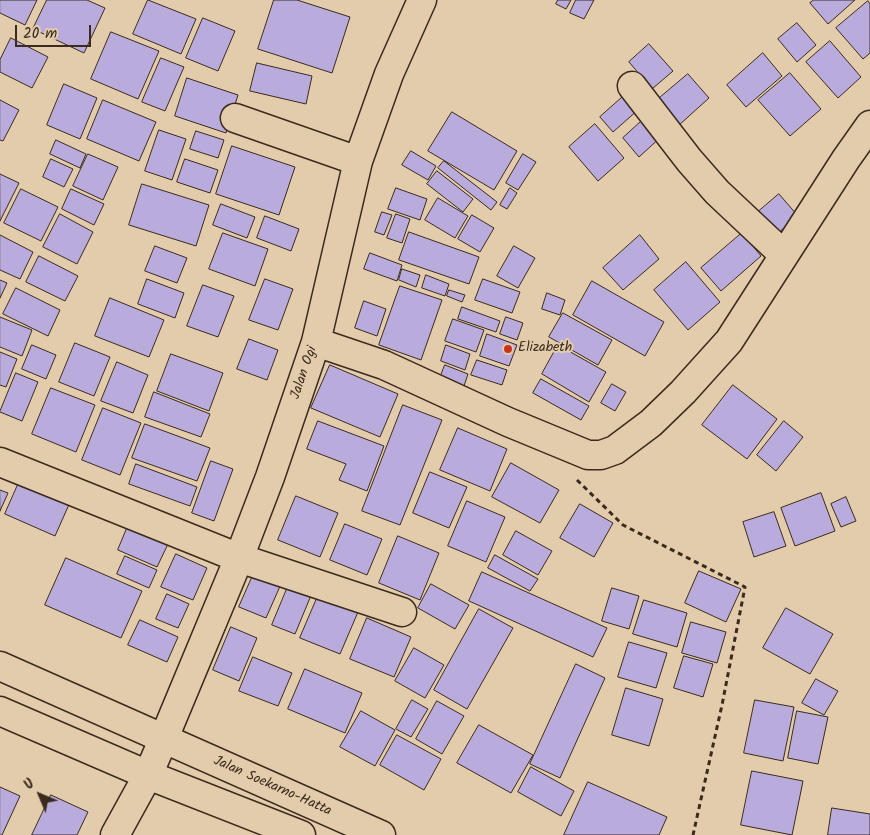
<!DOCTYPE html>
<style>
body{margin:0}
#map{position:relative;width:870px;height:835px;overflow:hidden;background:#e2ccab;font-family:Kalam,sans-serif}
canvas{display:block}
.north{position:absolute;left:15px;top:770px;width:50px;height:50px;-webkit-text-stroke:4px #e2ccab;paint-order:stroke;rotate:315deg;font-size:14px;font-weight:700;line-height:20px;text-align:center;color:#3b2a1e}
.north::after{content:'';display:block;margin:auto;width:18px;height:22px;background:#3b2a1e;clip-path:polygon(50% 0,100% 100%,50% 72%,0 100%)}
.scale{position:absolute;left:15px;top:25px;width:76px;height:22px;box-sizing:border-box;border:2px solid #3b2a1e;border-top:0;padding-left:6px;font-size:15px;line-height:18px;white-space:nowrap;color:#3b2a1e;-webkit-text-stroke:4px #e2ccab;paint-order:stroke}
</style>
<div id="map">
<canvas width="870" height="835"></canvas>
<div class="north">U</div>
<div class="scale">20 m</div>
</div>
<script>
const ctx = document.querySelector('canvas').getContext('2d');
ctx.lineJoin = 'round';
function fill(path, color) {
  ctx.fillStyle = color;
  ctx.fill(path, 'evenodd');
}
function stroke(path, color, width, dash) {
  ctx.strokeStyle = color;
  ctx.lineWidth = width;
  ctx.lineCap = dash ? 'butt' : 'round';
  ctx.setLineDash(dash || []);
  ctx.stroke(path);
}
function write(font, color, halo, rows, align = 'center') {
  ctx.font = font + ' Kalam,sans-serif';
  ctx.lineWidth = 4;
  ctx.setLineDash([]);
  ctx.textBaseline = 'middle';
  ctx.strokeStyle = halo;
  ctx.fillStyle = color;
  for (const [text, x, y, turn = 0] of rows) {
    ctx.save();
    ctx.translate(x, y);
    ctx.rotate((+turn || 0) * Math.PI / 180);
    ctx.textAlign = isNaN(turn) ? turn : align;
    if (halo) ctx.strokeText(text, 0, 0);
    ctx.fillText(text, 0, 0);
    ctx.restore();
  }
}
const building = new Path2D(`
 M0,0H37L25,25L0,13Z
 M47,0H87L105,8L84,53L33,29Z
 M148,0L196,19L181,54L133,34Z
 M274,0H297L350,17L332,73L258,49Z
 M558,0H571L566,9L556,4Z
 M576,0H594L584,19L570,13Z
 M814,0H855L828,24L810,3Z
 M868,1L870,4V53L863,59L836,28Z
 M203,18L235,31L218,71L186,58Z
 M797,23L816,45L797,62L778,39Z
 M111,32L159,51L138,99L91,79Z
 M11,38L48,57L32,88L0,72V60Z
 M830,41L861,77L838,98L806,62Z
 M649,44L673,71L652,89L629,62Z
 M763,53L782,76L746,107L727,85Z
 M161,58L184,67L165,111L142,102Z
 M257,63L312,76L306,104L250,91Z
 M790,73L821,109L790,136L758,100Z
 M688,74L709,98L678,126L656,101Z
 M187,78L238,95L226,133L175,116Z
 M64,84L97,98L80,139L47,125Z
 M626,94L639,109L613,132L600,117Z
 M0,100L19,110L3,141L0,140Z
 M103,100L156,122L139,161L87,139Z
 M452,112L517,151L494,190L428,151Z
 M646,117L662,136L639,157L623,138Z
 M595,124L624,158L598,181L569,147Z
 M159,130L186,139L172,180L145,171Z
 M196,131L224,140L218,158L190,149Z
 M56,140L86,154L80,168L50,154Z
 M232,146L295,167L279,215L216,194Z
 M411,151L436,166L428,180L402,165Z
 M88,154L118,167L103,200L73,186Z
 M523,154L536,162L518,190L506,183Z
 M51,159L73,169L64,187L43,177Z
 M185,159L218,170L210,193L177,182Z
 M444,161L497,202L491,210L438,168Z
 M437,171L473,199L463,212L427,184Z
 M0,174L19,183L0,221Z
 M142,184L209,205L196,246L129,225Z
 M396,188L427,199L420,220L388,209Z
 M510,188L517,193L507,209L500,205Z
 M21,189L58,207L41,241L4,223Z
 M71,189L104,204L94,225L62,209Z
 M779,194L798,216L777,234L758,212Z
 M438,198L468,216L455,238L425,220Z
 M221,204L255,217L247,238L213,225Z
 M382,212L392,215L384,235L375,232Z
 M60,214L93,232L77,264L43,247Z
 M396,214L410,219L402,243L387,238Z
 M472,215L494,228L480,252L458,239Z
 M265,216L299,229L291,251L257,238Z
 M409,232L479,257L469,284L399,260Z
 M223,233L268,249L255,286L209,269Z
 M742,233L761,256L721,291L701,268Z
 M0,235L33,252L20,279L0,270Z
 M640,235L659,259L623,290L603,268Z
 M155,246L187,258L177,283L145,271Z
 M514,246L535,258L518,288L497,276Z
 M370,253L402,265L397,281L364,269Z
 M39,256L78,276L65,301L26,282Z
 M686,262L720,302L688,330L654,290Z
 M402,269L420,275L416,287L399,280Z
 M426,275L449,284L445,296L422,288Z
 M147,279L184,293L175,318L138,304Z
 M265,279L293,289L278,330L249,320Z
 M483,279L520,292L512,313L475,300Z
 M0,280L7,283L0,298Z
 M592,281L664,322L645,356L573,315Z
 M203,285L234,296L218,337L187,326Z
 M400,286L442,300L421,360L379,345Z
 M16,288L60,310L48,336L3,314Z
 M449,290L465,295L462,302L447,296Z
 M547,293L565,300L560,315L542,309Z
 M110,298L164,320L149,357L95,336Z
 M364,301L386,309L377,336L355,328Z
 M462,307L500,321L496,332L458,319Z
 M563,313L612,340L598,365L549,337Z
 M0,317L32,330L22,356L0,347Z
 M506,317L523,323L517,340L500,334Z
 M453,319L484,330L476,352L445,341Z
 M487,334L517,345L509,366L480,356Z
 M249,339L278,350L267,380L237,369Z
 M75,343L110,357L94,396L59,382Z
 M32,345L56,355L46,379L22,369Z
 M446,345L470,354L465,370L441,361Z
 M558,345L606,372L589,402L542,374Z
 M0,352L17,359L6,387L0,385Z
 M171,354L223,373L209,411L157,391Z
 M477,360L507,370L502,385L471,375Z
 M117,362L148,375L133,413L101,401Z
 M330,365L398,394L380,437L311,408Z
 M445,365L468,374L464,386L440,378Z
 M16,373L38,382L22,421L0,412Z
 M541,379L589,406L581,420L533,393Z
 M612,384L626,392L615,411L601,403Z
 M733,385L777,419L747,459L702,425Z
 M51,388L95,405L76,452L32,434Z
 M154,392L210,414L201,437L145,417Z
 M403,405L442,420L400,525L362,511Z
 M103,408L141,423L120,475L82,460Z
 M318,421L384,446L367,491L339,480L346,464L307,449Z
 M784,421L803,437L776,471L757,455Z
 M145,424L210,448L197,481L132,458Z
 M458,428L507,449L490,491L440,470Z
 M211,461L233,469L214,521L192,513Z
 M511,463L559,490L540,523L492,497Z
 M136,464L197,487L190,506L129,484Z
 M430,472L467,487L449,528L413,513Z
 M21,478L71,500L55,536L5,514Z
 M0,490L8,493L0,511Z
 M821,493L835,531L795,546L781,508Z
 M296,496L338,513L320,557L278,540Z
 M846,497L856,521L841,527L831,504Z
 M467,501L505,517L486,562L448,546Z
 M580,504L613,523L594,557L560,538Z
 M774,512L786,546L754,557L743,522Z
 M345,524L382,539L367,575L330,560Z
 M128,526L168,544L157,567L118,550Z
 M516,531L552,551L538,575L503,555Z
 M398,536L439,553L420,600L379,583Z
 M176,554L207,568L193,600L161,587Z
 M495,555L538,579L530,591L488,568Z
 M125,556L157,570L149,588L117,574Z
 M66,558L142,591L121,638L45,605Z
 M699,571L741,589L726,622L685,603Z
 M482,572L607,628L593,657L469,601Z
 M254,573L281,584L266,618L239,607Z
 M289,584L312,593L295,634L272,625Z
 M431,584L469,605L455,629L418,608Z
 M612,588L639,596L629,629L602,621Z
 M167,594L189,604L178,628L156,619Z
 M318,596L358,612L340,654L300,638Z
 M644,600L687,613L677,647L633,634Z
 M786,608L833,634L810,674L763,648Z
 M479,609L513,628L467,709L434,690Z
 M367,618L411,637L394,677L350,659Z
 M140,620L178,637L167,662L128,645Z
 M691,622L726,632L717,663L682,653Z
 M231,627L257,638L239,681L213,670Z
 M629,642L667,653L656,688L618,677Z
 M414,648L444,665L425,698L395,681Z
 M684,656L713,664L703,697L674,688Z
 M253,657L292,673L278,706L239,691Z
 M576,664L605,678L560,778L530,764Z
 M305,669L362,693L345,733L288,709Z
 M816,679L838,691L824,715L802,703Z
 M626,688L663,699L649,746L612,735Z
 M412,700L428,709L411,737L396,729Z
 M755,700L794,707L783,761L744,753Z
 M437,701L464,716L442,754L416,739Z
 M361,711L395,730L375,766L340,747Z
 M797,711L828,717L818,764L788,758Z
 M479,725L533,755L511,793L457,763Z
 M397,735L441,759L424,790L380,765Z
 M531,767L574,791L561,816L518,792Z
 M752,771L803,781L792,835L741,825Z
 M588,782L667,817L659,835H564Z
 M0,787L20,796L2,835H0Z
 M51,795L88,812L77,835H32Z
 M832,808L870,814V835H828Z`);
fill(building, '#b9abdc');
stroke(building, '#3b2a1e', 1);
const minor = new Path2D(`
 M632,86L689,160L717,192L784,255
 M235,118L358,161
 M316,342L384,365L508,422L588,455H601L615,450L651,423L683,392L729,341L846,159L870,125
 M0,462L239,558L402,612
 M115,835L148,775L164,738L239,558L270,477L316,342L358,161L389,74L422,0`);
const highway = new Path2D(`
 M0,666L381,835
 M0,711L148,775L301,835`);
stroke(minor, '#3b2a1e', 31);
stroke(highway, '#3b2a1e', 31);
stroke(new Path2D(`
 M577,480L623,525L745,587L722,705L693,835`), '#3b2a1e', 3, [5, 4]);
stroke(minor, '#e2ccab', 28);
stroke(highway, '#e2ccab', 28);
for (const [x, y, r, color] of [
 [508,349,5,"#c8321e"]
]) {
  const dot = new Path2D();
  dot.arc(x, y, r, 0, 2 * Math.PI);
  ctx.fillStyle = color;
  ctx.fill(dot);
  stroke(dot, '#e2ccab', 2);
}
write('14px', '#3b2a1e', '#e2ccab', [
 ["Elizabeth",518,349]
], 'left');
write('14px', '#3b2a1e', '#e2ccab', [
 ["Jalan Ogi",305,373,-71],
 ["Jalan Soekarno-Hatta",272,787,24]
]);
</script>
